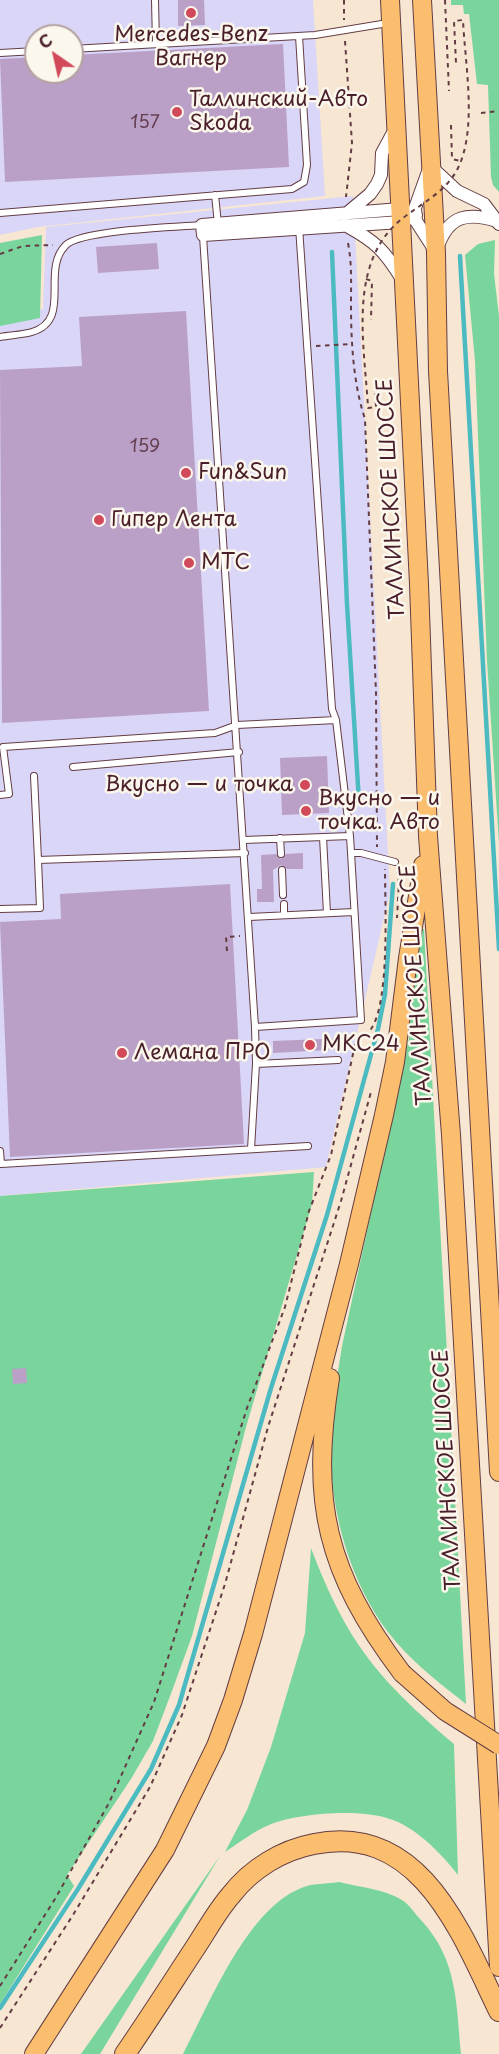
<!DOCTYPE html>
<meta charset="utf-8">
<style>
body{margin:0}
#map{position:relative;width:499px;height:2054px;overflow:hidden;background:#f7e7d2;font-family:"Playpen Sans",sans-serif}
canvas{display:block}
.north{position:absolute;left:24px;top:24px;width:60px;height:60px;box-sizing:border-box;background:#fbf7ec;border:2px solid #b4a19f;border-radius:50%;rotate:326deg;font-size:16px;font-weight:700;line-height:24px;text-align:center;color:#4a1f2b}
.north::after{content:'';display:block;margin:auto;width:21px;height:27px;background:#d1495b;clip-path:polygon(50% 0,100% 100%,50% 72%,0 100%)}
</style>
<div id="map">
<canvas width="499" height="2054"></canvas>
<div class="north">С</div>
</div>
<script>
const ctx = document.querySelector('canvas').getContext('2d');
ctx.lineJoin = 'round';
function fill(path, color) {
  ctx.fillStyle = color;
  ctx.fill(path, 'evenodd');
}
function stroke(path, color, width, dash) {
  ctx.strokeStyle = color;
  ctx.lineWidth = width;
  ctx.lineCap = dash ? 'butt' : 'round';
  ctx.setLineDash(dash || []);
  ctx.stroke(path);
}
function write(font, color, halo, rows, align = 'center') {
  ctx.font = font + ' "Playpen Sans",sans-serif';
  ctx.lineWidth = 5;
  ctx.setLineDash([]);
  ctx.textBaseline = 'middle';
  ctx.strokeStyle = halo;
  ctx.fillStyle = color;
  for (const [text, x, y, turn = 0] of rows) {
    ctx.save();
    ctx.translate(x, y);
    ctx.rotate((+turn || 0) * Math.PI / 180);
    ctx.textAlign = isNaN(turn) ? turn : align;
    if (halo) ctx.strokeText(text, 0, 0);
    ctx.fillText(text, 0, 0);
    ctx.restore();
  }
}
fill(new Path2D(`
 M0,0H313L325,196L38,227L0,235ZM36,36H72V72H36Z
 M353,196L390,892L326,1167L0,1196V318L43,309L46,227Z`), '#dad6f7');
fill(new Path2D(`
 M451,0H499V192L493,185L491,177L488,85L477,84L469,14H464L463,5H451Z
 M42,235L40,318L0,326V243Z
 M495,240L494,274L499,316V844L487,661L475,361L465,255L478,244Z
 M418,929H424L466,1704C442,1685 417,1666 397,1643C356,1596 334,1527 331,1465C328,1426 336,1384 342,1346L409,1038Z
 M314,1172L312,1204L246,1427L192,1636L172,1691L153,1741L131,1779L67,1875L74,1886L0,2004V1196Z
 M311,1548C347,1643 378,1679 454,1744L458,1875C441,1853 415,1826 387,1818C357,1809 298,1813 269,1825C254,1831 239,1843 225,1852L247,1810L271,1747L305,1633Z
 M220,1856L100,2054H81Z
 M339,1882C359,1887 384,1889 402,1900C409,1904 415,1914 421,1920C458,1960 456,2003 461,2054H183C210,2003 249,1903 307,1886C317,1883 329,1884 339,1882Z`), '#7ad59c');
stroke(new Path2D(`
 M332,252L347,604L359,802
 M460,256L499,949
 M0,2008L78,1889L151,1769L179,1705L271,1388L327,1215L378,1029L385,994L393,884`), '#4cbbc1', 4.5);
fill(new Path2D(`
 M178,0H204L205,25L178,26Z
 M283,44L289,167L5,182L0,59L36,57V72H72V55Z
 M157,243L159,269L98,273L96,247Z
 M186,311L209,711L2,723L0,370L82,366L79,317Z
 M327,756L329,813L282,815L280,758Z
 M303,853V869H287L281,865L273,870L274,902H257V889H262L261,855L276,854L281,859L286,854Z
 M230,884L244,1144L10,1157L0,922L61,919L60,894Z
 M347,1038L348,1049L273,1053V1041Z
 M26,1368L27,1383L13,1384L12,1369Z`), '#baa0c7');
const service = new Path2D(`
 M155,0L156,44
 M72,49L315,35L388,23
 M0,53L36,51
 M215,195L218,224
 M0,213L292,189L304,182L307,165L299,36
 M203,236L255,1027L256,1064L251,1149
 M0,337C10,335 22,335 32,332C73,320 40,270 66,245C82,230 175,227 202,225
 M73,767L239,752
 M34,776L38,860L245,853
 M0,795L9,794L3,747L215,733L237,725L336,720
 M323,837L327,913
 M280,838L281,854
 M244,840L350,836
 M351,853H361L395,862
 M282,870L283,895
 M284,904V915
 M0,909L40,908L38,860
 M249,917L354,912
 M255,1027L361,1020L350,836L336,720L332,709L299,227
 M256,1064L338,1060
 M0,1151L1,1164L308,1146`);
const minor = new Path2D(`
 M400,209L416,215L401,222L203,235L202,225Z
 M346,214L370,194L377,184L381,175L382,153L395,129
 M347,226C376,242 384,250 402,279
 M438,246C449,215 468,212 497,221
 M434,249L416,221L415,208L430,166L457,191L484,204L499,224`);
const primary = new Path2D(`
 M390,0L419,584L428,836L451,1135L499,1967
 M422,0L436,253L438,371L499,1472
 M330,1378C310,1503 326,1572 402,1673
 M34,2054L165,1850L216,1746L233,1700L253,1634L349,1264L384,1115L395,1062L408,958L423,865`);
const trunk = new Path2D(`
 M125,2054C149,2019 172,1983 195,1948C207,1930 217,1911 231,1895C251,1869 282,1850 314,1844C421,1822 462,1935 499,2011`);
stroke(service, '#643d44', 8);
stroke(minor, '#643d44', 14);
stroke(primary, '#643d44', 20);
stroke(trunk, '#643d44', 22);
stroke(new Path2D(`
 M344,0V20
 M445,0L449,91
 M345,41L352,143L346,197
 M481,113L499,111
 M451,125L452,159L461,161
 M348,243C352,264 351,282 351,303C351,341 353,383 365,419L376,693L377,847
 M0,254L23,246L53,245
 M366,279L372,281L371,320
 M316,346L352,344
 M397,870L399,882L397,918
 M227,951L226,937L240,936
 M356,1040C361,1037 368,1033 371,1029C390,1002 385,904 385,869
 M0,1986L55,1899L109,1803L154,1702L247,1408L285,1307L309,1211L331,1155L358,1031
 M0,2028L73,1915L150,1787L182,1715L225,1584L268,1427L341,1201L371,1092`), '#643d44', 2, [4.5, 4.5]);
stroke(service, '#fff', 6);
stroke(minor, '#fff', 12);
stroke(primary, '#fabe6e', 18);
stroke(trunk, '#fabe6e', 20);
const primaryBridge = new Path2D(`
 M402,1673L445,1711L499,1745`);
stroke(primaryBridge, '#643d44', 20, []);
stroke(new Path2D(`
 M375,384L376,407L368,408C365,347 346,262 403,218C425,201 451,189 461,161C476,121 465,63 463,20L454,21L456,63`), '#643d44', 2, [4.5, 4.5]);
stroke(primaryBridge, '#fabe6e', 18);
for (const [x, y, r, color] of [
 [191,13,6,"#d1495b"],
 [177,112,6,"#d1495b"],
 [186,473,6,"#d1495b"],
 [99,520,6,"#d1495b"],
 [189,563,6,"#d1495b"],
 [305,785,6,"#d1495b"],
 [306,811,6,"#d1495b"],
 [310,1045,6,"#d1495b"],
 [122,1053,6,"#d1495b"]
]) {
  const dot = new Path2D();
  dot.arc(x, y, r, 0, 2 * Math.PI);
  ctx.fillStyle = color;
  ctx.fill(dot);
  stroke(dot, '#fbf7ec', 2);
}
write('18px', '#663f52', null, [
 ["157",145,123],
 ["159",145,447]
]);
write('21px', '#4a1f2b', '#fbf7ec', [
 ["Mercedes-Benz",191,35,"center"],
 ["Вагнер",191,59,"center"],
 ["Таллинский-Авто",189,100],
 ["Skoda",189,124],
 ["Fun&Sun",198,473],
 ["Гипер Лента",111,520],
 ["МТС",201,563],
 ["Вкусно — и точка",293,785,"right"],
 ["Вкусно — и",318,799],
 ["точка. Авто",318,823],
 ["МКС24",322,1045],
 ["Лемана ПРО",134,1053]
], 'left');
write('21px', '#4a1f2b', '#fbf7ec', [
 ["ТАЛЛИНСКОЕ ШОССЕ",392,499,-93],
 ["ТАЛЛИНСКОЕ ШОССЕ",417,985,-94],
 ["ТАЛЛИНСКОЕ ШОССЕ",448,1470,-93]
]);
</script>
